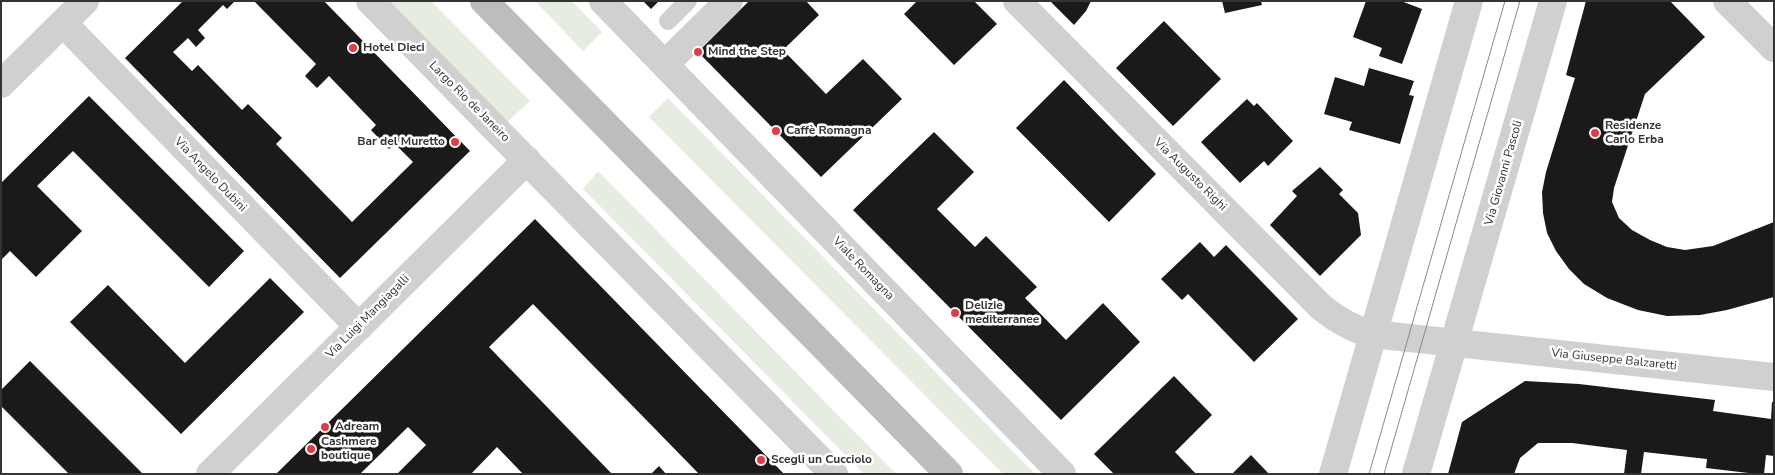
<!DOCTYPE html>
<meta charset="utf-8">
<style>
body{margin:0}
#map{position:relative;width:1775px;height:475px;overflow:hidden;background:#fff;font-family:"Nunito Sans",sans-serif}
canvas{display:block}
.frame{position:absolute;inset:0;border:2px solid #333;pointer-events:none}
</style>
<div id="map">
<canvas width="1775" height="475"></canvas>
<div class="frame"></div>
</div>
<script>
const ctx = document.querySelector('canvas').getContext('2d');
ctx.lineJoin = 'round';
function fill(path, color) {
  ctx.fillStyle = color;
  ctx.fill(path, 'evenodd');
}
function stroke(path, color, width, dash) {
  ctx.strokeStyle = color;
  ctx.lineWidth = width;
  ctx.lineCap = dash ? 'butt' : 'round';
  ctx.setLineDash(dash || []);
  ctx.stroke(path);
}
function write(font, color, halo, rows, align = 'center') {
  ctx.font = font + ' "Nunito Sans",sans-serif';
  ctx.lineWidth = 5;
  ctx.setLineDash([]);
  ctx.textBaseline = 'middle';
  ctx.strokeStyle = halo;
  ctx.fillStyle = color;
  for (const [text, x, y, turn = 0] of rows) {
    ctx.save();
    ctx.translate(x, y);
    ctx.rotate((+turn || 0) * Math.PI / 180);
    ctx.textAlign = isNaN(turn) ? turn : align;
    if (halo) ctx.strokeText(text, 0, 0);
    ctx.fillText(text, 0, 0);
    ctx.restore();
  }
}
fill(new Path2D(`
 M385,1H431L530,101L506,123Z
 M535,1H572L602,32L583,51Z
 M668,98L1035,474H1003L649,117Z
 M598,171L896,474H864L583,189Z`), '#e6ecdf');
fill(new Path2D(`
 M183,1H235L227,9L223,5L198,30L205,38L196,47L188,38L173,52L192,71L198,65L242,110L248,104L282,138L276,144L352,222L413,162L395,144L389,149L371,130L376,125L329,76L317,88L305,76L316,64L254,1H324L470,151L340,278L125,58Z
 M643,1H659L651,9Z
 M749,1H806L819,15L783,50L826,94L863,59L902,99L821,177L698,52Z
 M917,1H974L997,24L954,65L904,14Z
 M1050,1H1091L1086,11L1074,25Z
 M1222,1H1261L1262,5L1225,13Z
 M1366,1H1401L1422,9L1402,64L1379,56L1382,48L1353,37Z
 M1586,1H1670L1705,37L1645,94L1614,188L1612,202L1619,218L1632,230L1650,240L1667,247L1685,250L1713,246L1774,222V297L1727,310L1700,315L1667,316L1638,310L1607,298L1584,284L1569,269L1556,251L1547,233L1543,213L1542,192L1546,172L1575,78L1566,75Z
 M1164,21L1221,79L1173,126L1116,68Z
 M1369,68L1414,81L1409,95L1414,96L1400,144L1349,130L1352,122L1324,114L1335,77L1364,86Z
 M1064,80L1156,174L1109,222L1016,128Z
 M89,96L244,251L209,287L73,151L37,186L82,231L36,277L10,251L1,260V183Z
 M1247,99L1254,106L1257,103L1293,141L1268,166L1264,161L1240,183L1201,142Z
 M934,132L974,172L937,209L975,247L986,236L1037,287L1025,298L1066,340L1103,303L1140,342L1061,420L853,210Z
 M1320,167L1343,190L1339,194L1358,213L1361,235L1320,276L1270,225L1297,196L1292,191Z
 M535,219L784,474H699L533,304L489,347L612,474H523L497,447L471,474H397L426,445L408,427L360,474H276Z
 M1200,242L1214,257L1226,245L1298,319L1254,362L1188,294L1182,300L1161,279Z
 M270,278L304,312L181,434L70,322L108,285L185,363Z
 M30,361L143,474H69L1,406V390Z
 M1174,376L1212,415L1175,452L1196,474H1114L1094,454Z
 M1525,381L1579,384L1715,400L1713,411L1771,419L1772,402H1774V456L1766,455L1764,474H1757L1706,468L1707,459L1644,452L1641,474H1624L1627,450L1572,443H1538L1520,458L1514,474H1448L1462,422Z
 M1251,455L1269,474H1232Z
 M659,466L666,474H651Z`), '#1a1a1a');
stroke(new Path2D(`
 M668,21L688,1`), '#d0d0d0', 18);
stroke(new Path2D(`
 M370,1L834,474
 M603,1L1062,474
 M1017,1L1321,307C1337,320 1352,329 1372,334L1774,377
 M1727,1L1774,48
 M63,23L359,327
 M665,64L729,1
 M1,84L85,1
 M210,474L527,160
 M1333,474L1469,1
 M1416,474L1553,1`), '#d0d0d0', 28);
stroke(new Path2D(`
 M484,1L949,474`), '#bdbdbd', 28);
stroke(new Path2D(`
 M1369,474L1505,1
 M1384,474L1520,1`), '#888', 1);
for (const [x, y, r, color] of [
 [353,48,5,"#e63946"],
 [698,52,5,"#e63946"],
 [776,131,5,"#e63946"],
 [1595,133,5,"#e63946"],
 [455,142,5,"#e63946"],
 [955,313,5,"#e63946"],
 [325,427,5,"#e63946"],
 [311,449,5,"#e63946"],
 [761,460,5,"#e63946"]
]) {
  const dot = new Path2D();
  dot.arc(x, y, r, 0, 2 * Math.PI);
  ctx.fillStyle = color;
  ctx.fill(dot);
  stroke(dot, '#fff', 2);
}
write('bold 12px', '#333', '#fff', [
 ["Hotel Dieci",363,48],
 ["Mind the Step",708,52],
 ["Residenze",1605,126],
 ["Carlo Erba",1605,140],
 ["Caffè Romagna",786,131],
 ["Bar del Muretto",445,142,"right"],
 ["Delizie",965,306],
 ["mediterranee",965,320],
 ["Adream",335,427],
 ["Cashmere",321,442],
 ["boutique",321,456],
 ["Scegli un Cucciolo",771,460]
], 'left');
write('12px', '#333', '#fff', [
 ["Largo Rio de Janeiro",469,102,45],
 ["Via Giovanni Pascoli",1504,173,-74],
 ["Via Angelo Dubini",210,175,46],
 ["Via Augusto Righi",1190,175,45],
 ["Viale Romagna",863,269,46],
 ["Via Luigi Mangiagalli",368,317,-45],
 ["Via Giuseppe Balzaretti",1614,360,6]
]);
</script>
